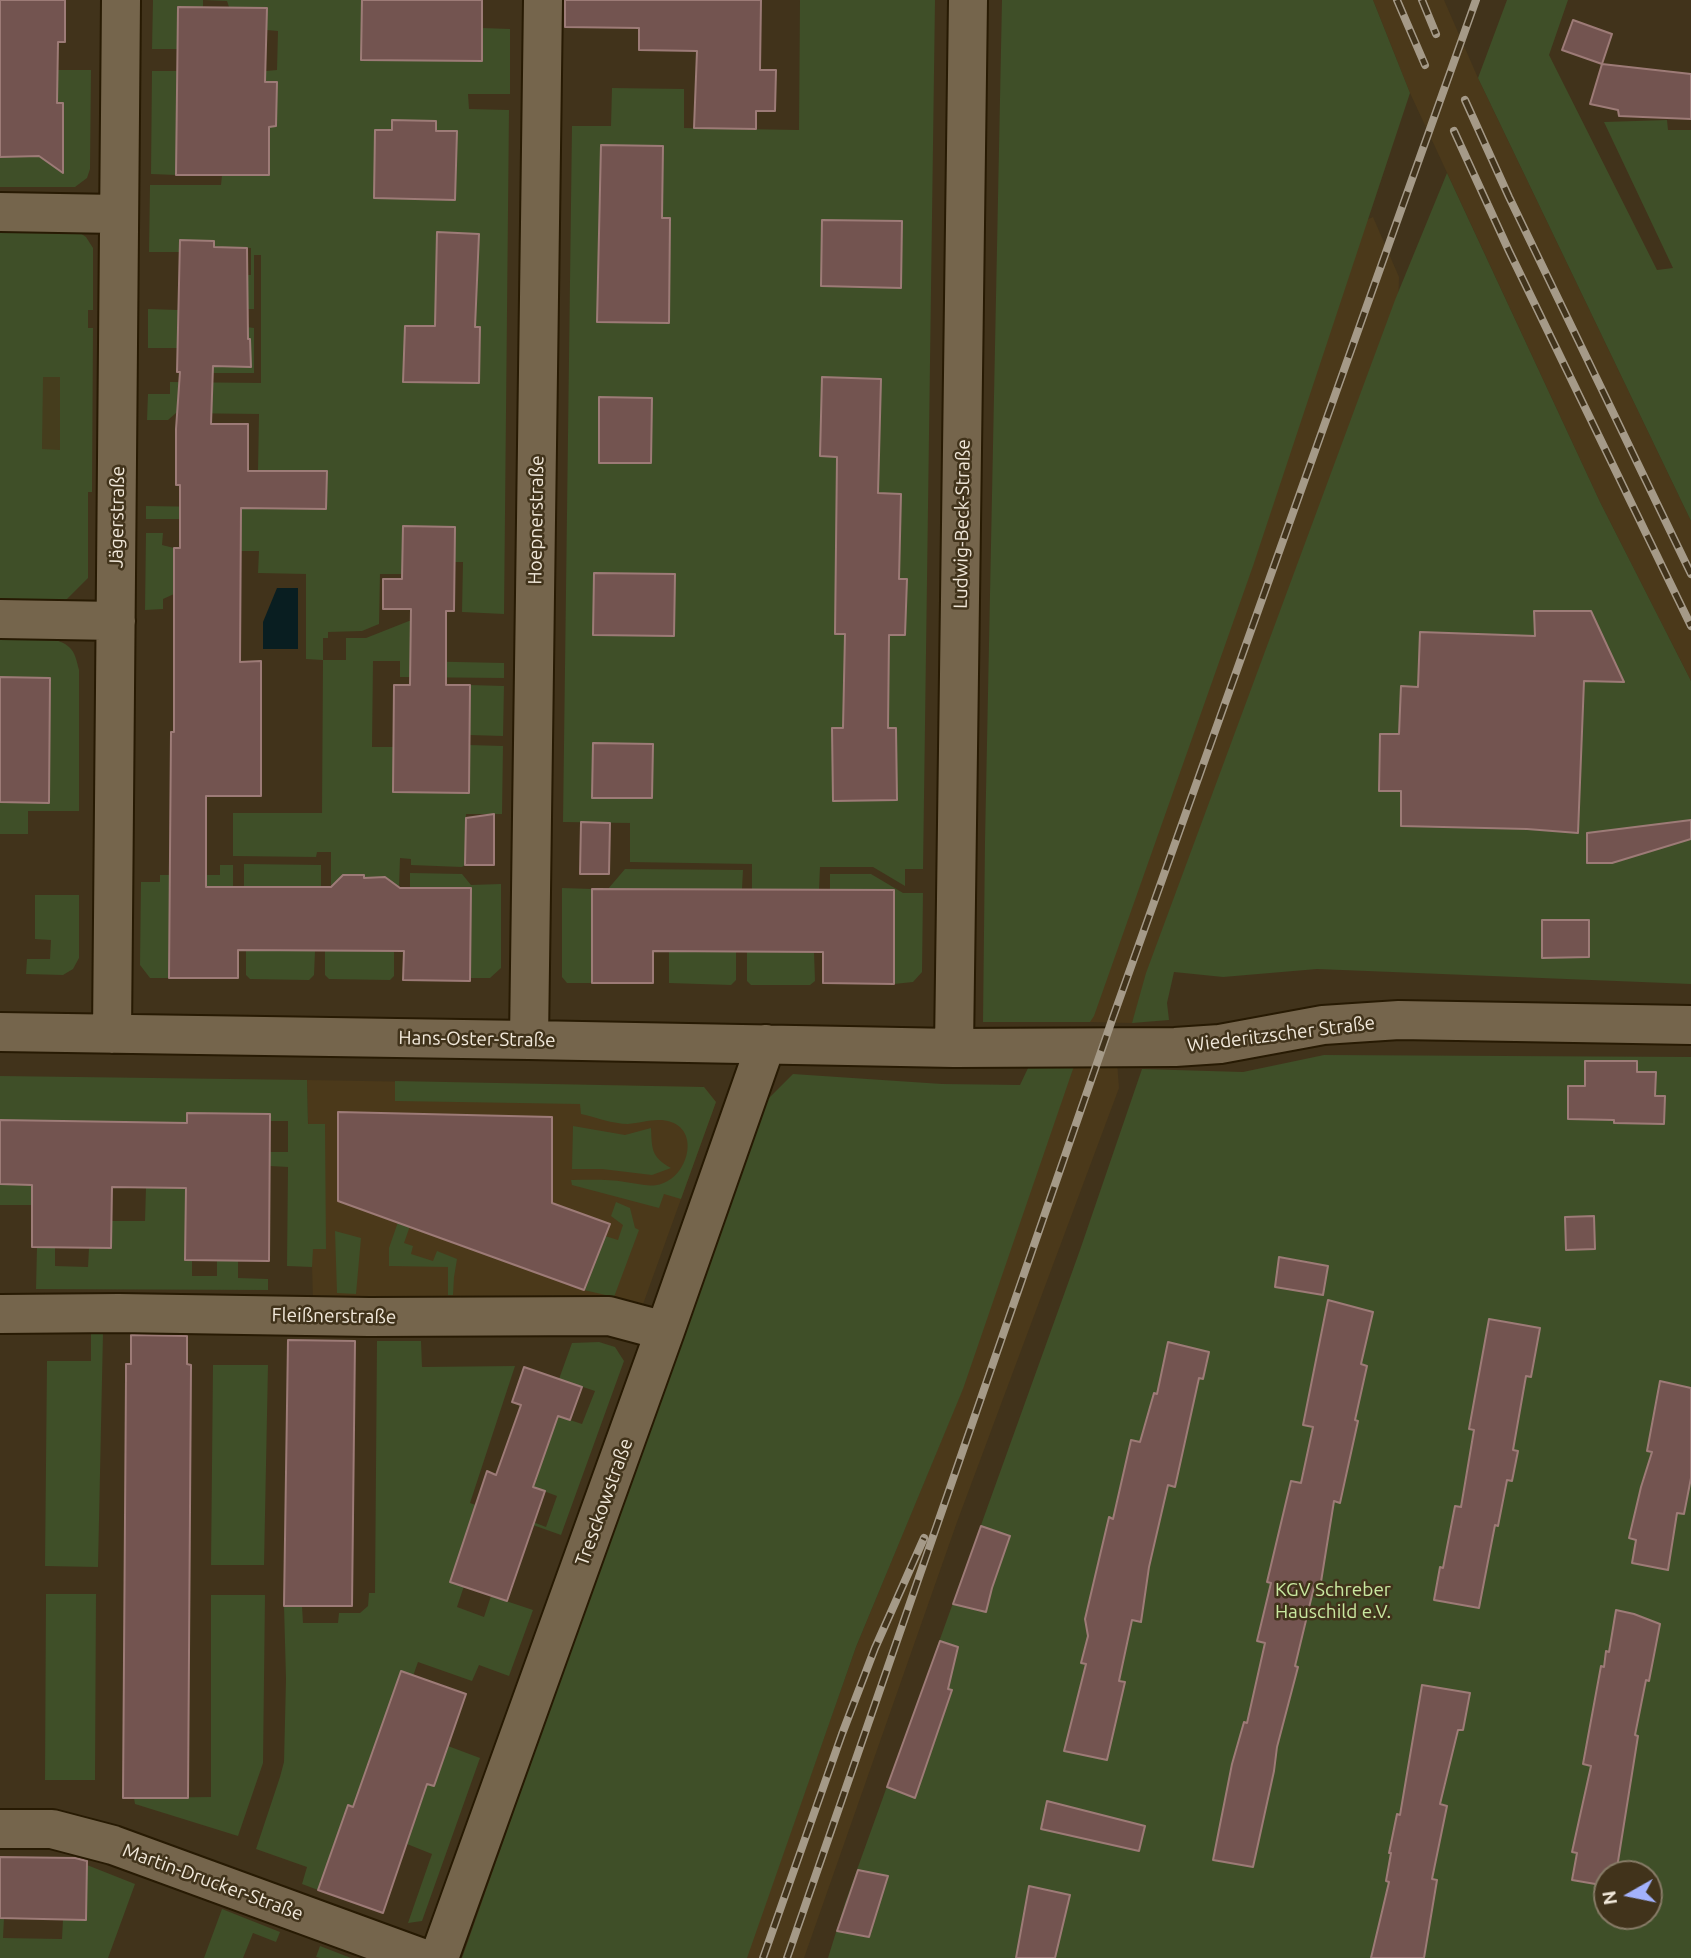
<!DOCTYPE html>
<meta charset="utf-8">
<style>
body{margin:0}
#map{position:relative;width:1691px;height:1958px;overflow:hidden;background:#41331b;font-family:Ubuntu,sans-serif}
canvas{display:block}
.north{position:absolute;left:1593px;top:1860px;width:70px;height:70px;box-sizing:border-box;background:#41331b;border:2px solid #877b67;border-radius:50%;rotate:261deg;font-size:19px;font-weight:700;line-height:28px;text-align:center;color:#f1e8da}
.north::after{content:'';display:block;margin:auto;width:24px;height:32px;background:#a3b2fd;clip-path:polygon(50% 0,100% 100%,50% 72%,0 100%)}
</style>
<div id="map">
<canvas width="1691" height="1958"></canvas>
<div class="north">N</div>
</div>
<script>
const ctx = document.querySelector('canvas').getContext('2d');
ctx.lineJoin = 'round';
function fill(path, color) {
  ctx.fillStyle = color;
  ctx.fill(path, 'evenodd');
}
function stroke(path, color, width, dash) {
  ctx.strokeStyle = color;
  ctx.lineWidth = width;
  ctx.lineCap = dash ? 'butt' : 'round';
  ctx.setLineDash(dash || []);
  ctx.stroke(path);
}
function write(font, color, halo, rows, align = 'center') {
  ctx.font = font + ' Ubuntu,sans-serif';
  ctx.lineWidth = 5;
  ctx.setLineDash([]);
  ctx.textBaseline = 'middle';
  ctx.strokeStyle = halo;
  ctx.fillStyle = color;
  for (const [text, x, y, turn = 0] of rows) {
    ctx.save();
    ctx.translate(x, y);
    ctx.rotate((+turn || 0) * Math.PI / 180);
    ctx.textAlign = isNaN(turn) ? turn : align;
    if (halo) ctx.strokeText(text, 0, 0);
    ctx.fillText(text, 0, 0);
    ctx.restore();
  }
}
fill(new Path2D(`
 M1373,0H1444L1478,78L1691,521V681L1600,502L1410,93Z
 M1373,217L1399,277L1398,314L1154,975L1132,1023L1090,1022L1105,957L1357,224Z
 M1117,1061L1119,1088L957,1522L804,1958H746L856,1647L962,1390L1063,1083L1074,1066Z
 M307,1080L704,1087L716,1102L642,1307L313,1302Z`), '#4b391a');
fill(new Path2D(`
 M153,0H362L361,60L482,61V28L510,29V94H468L469,109L509,110L504,614L462,612L463,562H454L455,527L403,526L402,574H380L379,624L362,631L328,632V638H323V660H346V638H366L409,621H446V631L411,630L410,661L504,663V678L400,677V661H373L372,747H393V792L468,793L469,745L503,746L502,814H466L465,865L462,867L411,865V859L400,858L399,888L385,877L364,878V875H343L331,887V852H317L316,857L233,856V813H322L323,660L306,659V574L258,573L259,551H241V519H146V506L326,509L327,471H258L259,414L176,413L168,420H147L148,394H170V382L261,383V255H254V309H247V275H251V248L214,247L213,241L180,240L179,252H149L150,185H221L222,175H269V127L276,126L277,83L266,82V71L277,70L278,31L267,30V8L229,7L227,1L203,0V8L178,49H152Z
 M800,0H935L923,869H905V886L873,867H820L819,890L752,889V864L630,862V823L563,822L572,126H611L612,88L684,89V128L799,130Z
 M1002,0H1373L1410,93L1253,566L1094,1016L1090,1022H983L985,841Z
 M1507,0H1568L1549,55L1657,270L1673,268L1604,122L1667,120L1668,130H1691V521L1478,78Z
 M58,70H91L90,169L87,178L75,187H0V157L39,156L47,162H56L63,130V103H57Z
 M152,71H178L176,175L151,174Z
 M1447,173L1600,502L1691,681V984L1317,969L1223,977L1174,972L1167,1003L1169,1020L1132,1023L1146,973L1395,300Z
 M0,228L76,230L86,237L93,248V310H88V328H93L92,492H88V578L62,604L0,603Z
 M148,309L178,310V348H148Z
 M247,327L254,328V373H213V366L250,367L251,340L247,339Z
 M146,533H163L162,545L174,548V594L163,599V609L145,610Z
 M0,638C19,638 58,633 71,649C76,655 77,663 79,670V811H28V834H0Z
 M470,685L504,686L503,736L469,735Z
 M244,864L321,865V887H244Z
 M220,865H233V887H170L169,978H150L140,965L141,882H160V875H220Z
 M625,869L743,870L742,889H608Z
 M410,873L462,874L471,885L501,884V968L490,978H470V888H410Z
 M830,874H871L903,893H923L922,972L913,982L894,984V890H830Z
 M562,888L592,889V983H567L562,977Z
 M35,895H79V958L73,969L63,975L26,974L27,959H50L51,940L35,939Z
 M246,950L315,951L314,975L309,980L250,979L246,975Z
 M325,951H394V976L390,980L329,979L325,975Z
 M669,951L736,952V980L731,985L669,983Z
 M747,952H814L815,981L810,985H751L747,981Z
 M1324,1055L1691,1057V1958H828L845,1903L1080,1250L1142,1069L1243,1072ZM1607,1874H1649V1916H1607Z
 M1029,1066H1074L963,1389L856,1647L747,1958H462L764,1103L793,1074L942,1084L1020,1085Z
 M0,1076L307,1080L308,1124H325L326,1249H313L312,1267L287,1266L288,1167L270,1166V1152H288V1121H270V1114L188,1113L187,1123L0,1120Z
 M395,1081L704,1087L716,1102L681,1199L664,1194L659,1208L572,1185L571,1180C589,1180 608,1179 625,1182C636,1183 646,1187 657,1185C687,1180 701,1132 671,1122C657,1117 642,1123 628,1124C613,1124 595,1117 581,1114L580,1104L395,1101Z
 M573,1126L625,1135L651,1128C652,1149 651,1157 671,1168L652,1175L602,1169H572Z
 M0,1184L32,1185V1205H0Z
 M146,1187L186,1188L185,1259L192,1260V1276H217V1260H238V1278L268,1279V1290L36,1289L37,1247L55,1248V1266L88,1267L89,1248H111V1221H145Z
 M616,1202L630,1208L635,1228L639,1230L614,1297L584,1290L605,1236L618,1240L623,1225L611,1216Z
 M398,1222L410,1226L404,1243L413,1246L411,1254L433,1261L437,1251L457,1259L454,1277L453,1295H448V1267L389,1266V1248Z
 M335,1231L361,1238L356,1294L337,1293Z
 M91,1333H103L98,1567L45,1566L47,1361H91Z
 M377,1341H421L422,1367L515,1366L470,1503L532,1525L533,1522L546,1527L557,1496L533,1487L558,1416L582,1424L595,1391L559,1379L572,1343L599,1342L615,1347L624,1361L561,1535L533,1525L471,1520L450,1582L464,1586L457,1607L484,1617L491,1596L533,1610L509,1676L479,1665L472,1681L418,1662L413,1676L401,1671L369,1762L448,1746L480,1758L422,1921L408,1923L432,1854L407,1844L412,1828L348,1805L318,1890L302,1884L307,1867L256,1849L280,1777L284,1762L286,1679L284,1606H302L303,1623H338L339,1613H360L368,1606L369,1593H375Z
 M213,1365H268L264,1565H211Z
 M46,1594H96L95,1780H45Z
 M211,1595H265L263,1763L238,1836L135,1804L134,1798L211,1797Z
 M87,1865L135,1884L108,1958H0V1918H4L3,1938L62,1939L63,1919L86,1920Z
 M222,1909L280,1932L276,1942L253,1933L243,1958H204Z
 M320,1946L351,1958H320L316,1957Z`), '#3f4f28');
fill(new Path2D(`
 M43,377H60V450L42,449Z`), '#453d1d');
fill(new Path2D(`
 M277,588H298V649H263V622Z`), '#091e21');
const building = new Path2D(`
 M0,0H65V42H58L57,103H63V173L39,156L0,157Z
 M362,0H482V61L361,60Z
 M565,0H761L760,70H776L775,111H756V129L694,128L697,51L639,50V28L565,27Z
 M178,7L267,8L265,82H277L276,126L269,127V175H176Z
 M1573,20L1612,34L1602,64L1562,50Z
 M1602,64L1691,74V119L1619,116L1618,110L1590,104Z
 M392,120L436,121V131H457L455,200L374,198L375,130H392Z
 M601,145L663,146L662,218H670L669,323L597,322Z
 M822,220L902,221L901,288L821,286Z
 M437,232L479,234L475,327H480L479,383L403,382L405,326H435Z
 M180,240L214,241V247L247,248L248,339H250L251,367L213,366L211,424H248V471H327L326,509L241,508L240,662L261,661V796H206V887H331L343,875H364V878L385,877L400,888H471L470,981L403,980L404,951L238,950V978H169L171,732H174V548H180V485H176V429L180,372H177Z
 M822,377L881,379L878,493L901,494L899,579H907L905,635H889L888,728H896L897,800L833,801L832,728H843L845,634H835L837,457L820,456Z
 M599,397L652,398L651,463H599Z
 M403,526L455,527L454,611H446V685H470L469,793L393,792L394,685H410L411,609H383V579H402Z
 M594,573L675,574L674,636L593,635Z
 M1534,611H1591L1624,682L1584,681L1578,833L1527,829L1401,826V791H1379L1380,734H1399L1401,686L1418,687L1420,632L1535,636Z
 M0,677L50,678L49,803L0,802Z
 M593,743L653,744L652,798H592Z
 M494,814V865H465L466,818Z
 M1691,820V839L1612,863H1587V833Z
 M581,822L610,823L609,874H580Z
 M592,889L894,890V984L823,983V952L653,951V983H592Z
 M1542,920H1589V957L1542,958Z
 M1585,1061H1637V1072H1656L1655,1096H1665L1664,1124L1614,1123V1120L1568,1119V1086H1585Z
 M338,1112L552,1117V1203L610,1224L584,1290L338,1201Z
 M187,1113L270,1114L269,1261L185,1260L186,1188L112,1187L111,1248L32,1247V1185L0,1184V1120L187,1123Z
 M1594,1216L1595,1249L1566,1250L1565,1217Z
 M1279,1257L1328,1266L1323,1295L1275,1287Z
 M1328,1300L1373,1312L1361,1364L1367,1366L1355,1420L1358,1421L1340,1503L1334,1501L1320,1588L1314,1587L1295,1666L1298,1667L1277,1747L1274,1771L1253,1867L1213,1860L1232,1764L1244,1722L1247,1723L1265,1643L1257,1641L1271,1583L1267,1582L1291,1481L1301,1483L1313,1427L1303,1425Z
 M1489,1319L1540,1328L1531,1377L1526,1376L1513,1450L1518,1451L1512,1481L1507,1480L1498,1526L1495,1525L1479,1608L1434,1600L1440,1567L1443,1568L1455,1506L1461,1507L1474,1430L1469,1429Z
 M131,1335L187,1336V1364L191,1365L188,1798H123L126,1378V1364H131Z
 M288,1340L355,1341L352,1606H284Z
 M1168,1342L1209,1352L1203,1379L1199,1378L1175,1487L1168,1485L1149,1567L1141,1622L1132,1620L1119,1681L1125,1682L1107,1760L1064,1751L1086,1664L1081,1663L1088,1636L1085,1619L1109,1517L1113,1519L1131,1440L1140,1442L1154,1393L1157,1394Z
 M524,1367L582,1387L570,1420L558,1416L533,1487L545,1491L507,1601L450,1582L487,1471L496,1475L521,1405L512,1402Z
 M1660,1381L1691,1388V1478L1684,1514L1677,1513L1668,1570L1632,1563L1636,1540L1629,1538L1641,1487L1652,1452L1647,1451Z
 M981,1526L1010,1536L992,1588L986,1612L953,1604Z
 M1616,1610L1634,1614L1660,1624L1649,1681L1646,1680L1635,1735L1638,1736L1616,1874H1607V1886L1572,1880L1577,1853L1572,1852L1591,1766L1583,1764L1601,1666L1604,1667L1606,1651L1609,1652Z
 M940,1641L958,1647L948,1689L952,1690L915,1798L887,1787Z
 M401,1671L466,1694L434,1786L427,1784L383,1913L318,1890L348,1805L353,1807Z
 M1422,1685L1470,1693L1463,1730H1458L1440,1804L1447,1806L1432,1879L1437,1880L1424,1958H1371L1389,1882L1386,1881L1391,1853H1389L1397,1814L1400,1815Z
 M1047,1801L1145,1826L1139,1851L1041,1829Z
 M0,1857L75,1858L87,1861L86,1920L0,1918Z
 M858,1870L888,1876L869,1937L837,1931Z
 M1029,1886L1070,1895L1055,1958H1016Z`);
fill(building, '#735450');
stroke(building, '#9d7b77', 2);
const minor = new Path2D(`
 M0,212L118,214
 M0,619L116,621
 M0,1032L529,1040L954,1048L1175,1047L1220,1044L1323,1025L1399,1020L1691,1025
 M112,1034L121,0
 M529,1040L543,0
 M954,1048L968,0
 M0,1314L119,1313L369,1317L609,1316L665,1331
 M0,1829H52L113,1845L422,1958
 M439,1958L665,1331L766,1044`);
stroke(minor, '#271a03', 42);
stroke(minor, '#75654c', 38);
const rail = new Path2D(`
 M1397,0L1425,65
 M1422,0L1436,34
 M1465,100L1509,197L1691,574
 M1454,131L1509,251L1691,626
 M763,1958L842,1734L875,1648L924,1538
 M787,1958L1112,1020L1476,0`);
stroke(rail, '#a59a88', 8);
stroke(rail, '#41331b', 5, [16]);
write('19px', '#f1e8da', '#41331b', [
 ["Jägerstraße",117,517,-89],
 ["Hoepnerstraße",536,520,-89],
 ["Ludwig-Beck-Straße",962,524,-89],
 ["Wiederitzscher Straße",1281,1034,-7],
 ["Hans-Oster-Straße",477,1039,1],
 ["Fleißnerstraße",334,1316,1],
 ["Tresckowstraße",604,1502,-70],
 ["Martin-Drucker-Straße",213,1882,20]
]);
write('19px', '#c9e8a0', '#41331b', [
 ["KGV Schreber",1333,1590],
 ["Hauschild e.V.",1333,1612]
]);
</script>
